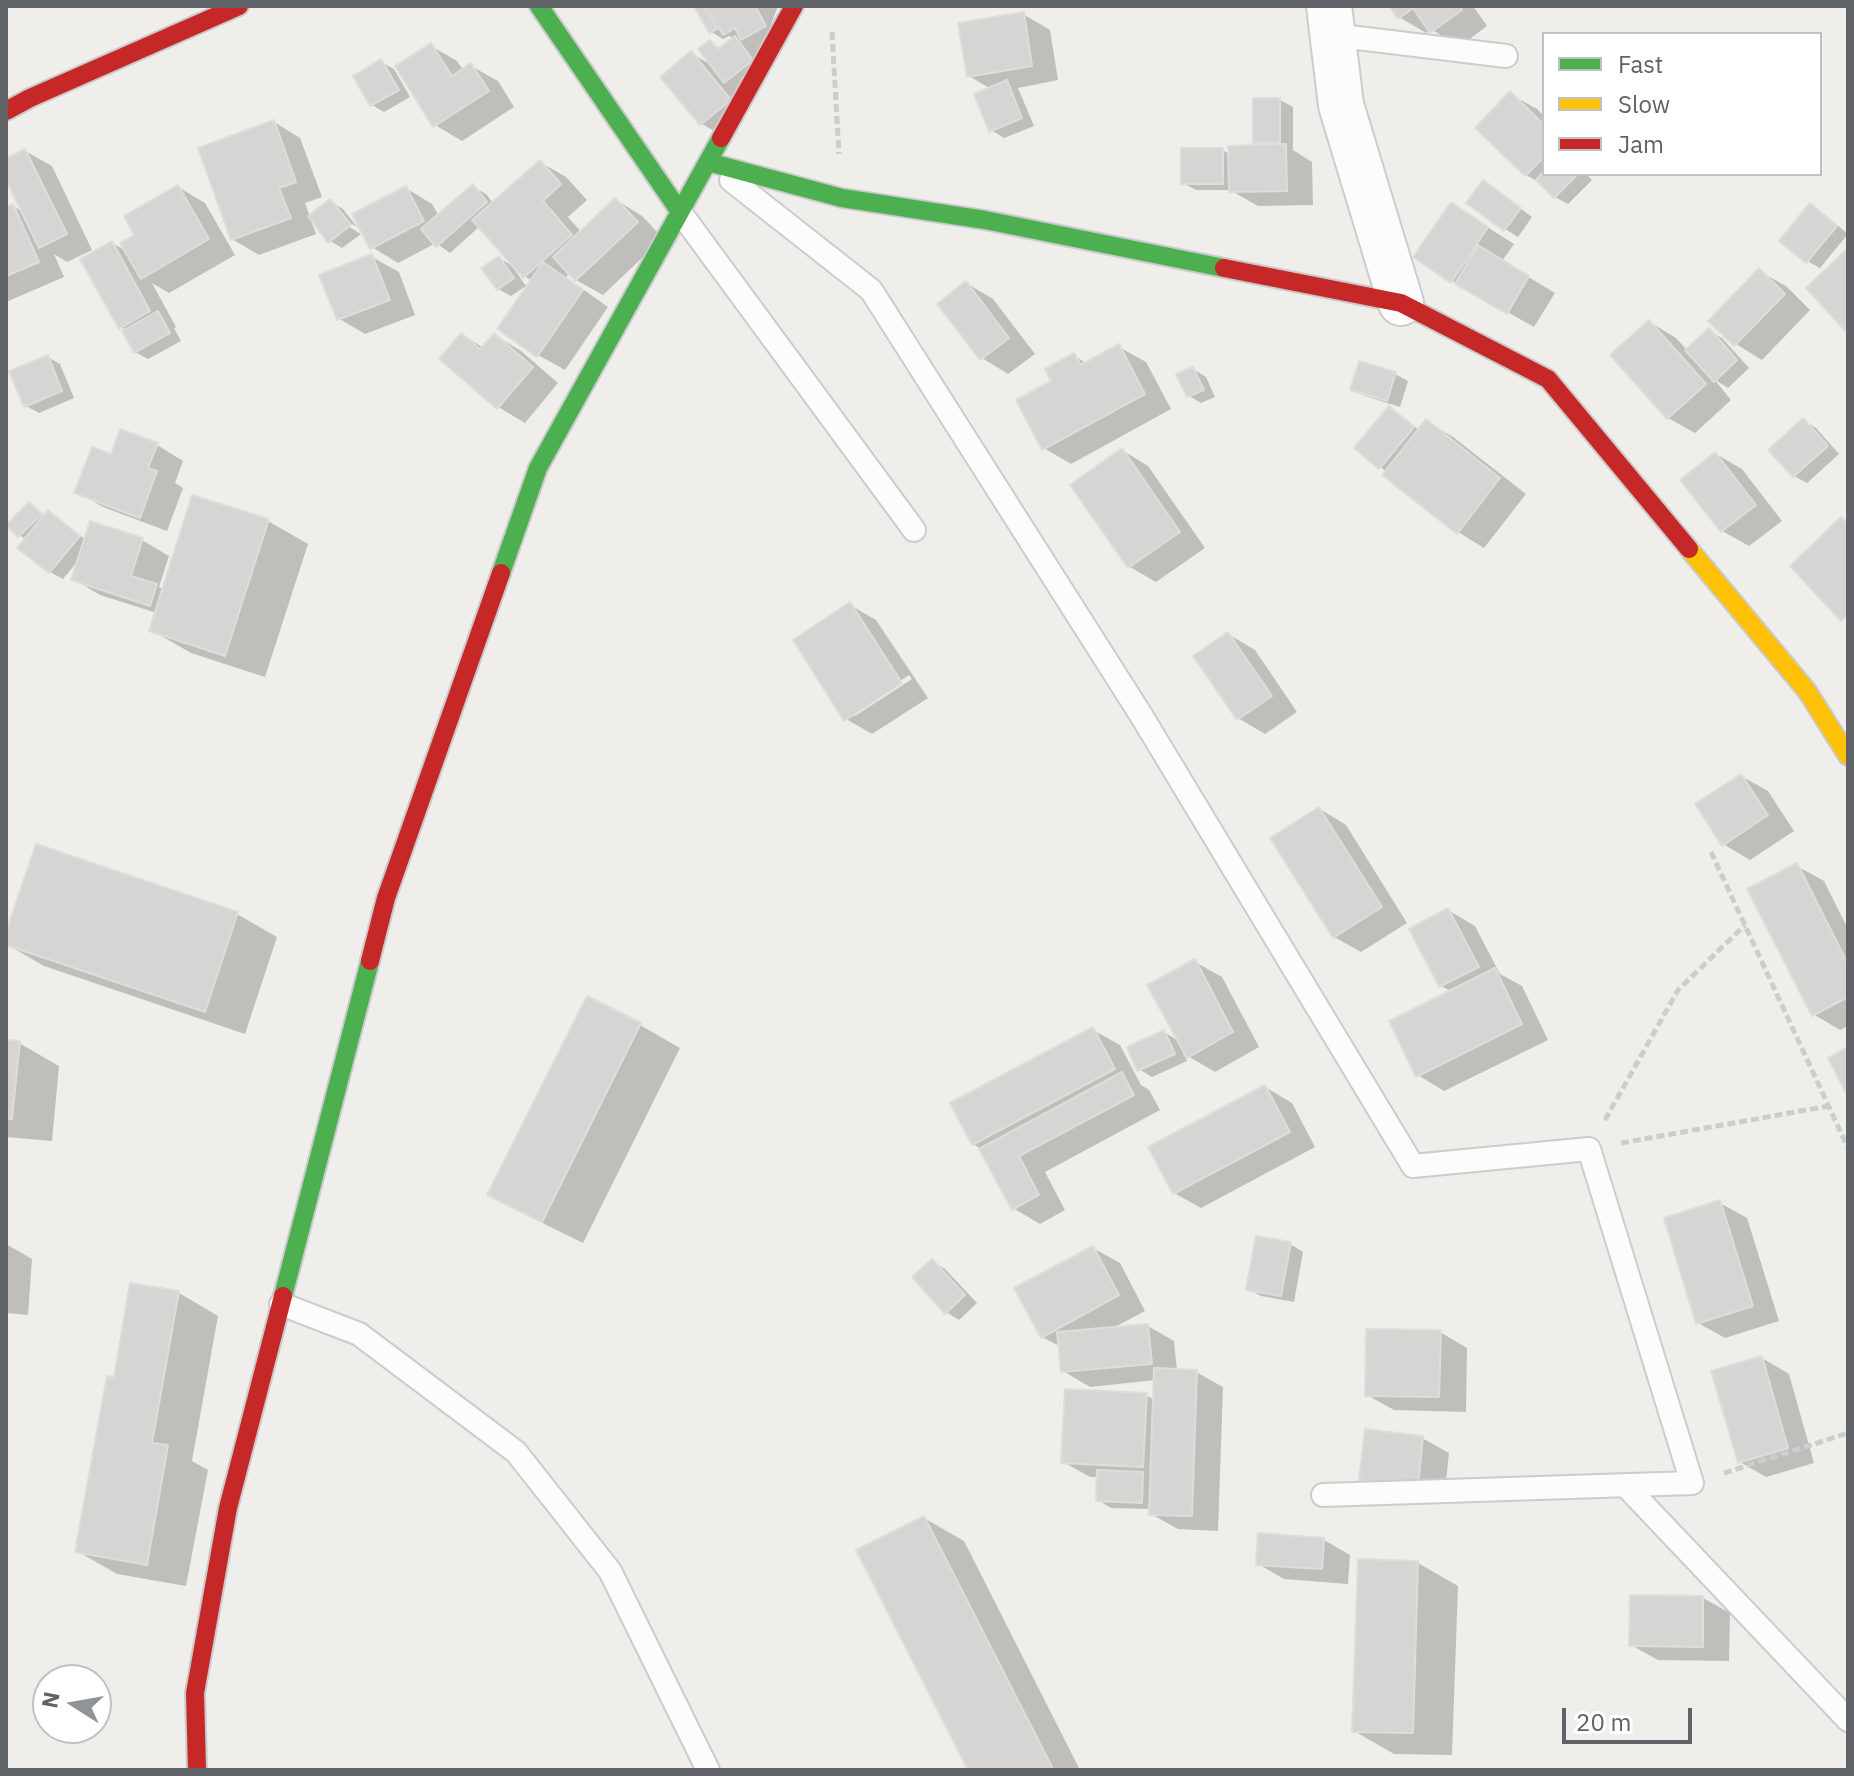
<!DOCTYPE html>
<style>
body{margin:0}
#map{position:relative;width:1854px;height:1776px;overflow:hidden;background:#efeeea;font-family:"IBM Plex Sans",sans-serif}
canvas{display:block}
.frame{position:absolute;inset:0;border:8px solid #5f6368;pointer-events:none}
.legend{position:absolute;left:1542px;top:32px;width:280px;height:144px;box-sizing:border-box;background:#fff;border:2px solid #bfc1c3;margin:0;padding:10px 14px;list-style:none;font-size:24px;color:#5f6368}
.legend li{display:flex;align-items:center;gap:16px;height:40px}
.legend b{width:40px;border:2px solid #bfc1c3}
.north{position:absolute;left:32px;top:1664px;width:80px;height:80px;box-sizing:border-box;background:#fff;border:2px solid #bfc1c3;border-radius:50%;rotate:281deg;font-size:22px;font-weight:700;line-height:32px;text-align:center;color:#5f6368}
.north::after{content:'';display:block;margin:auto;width:28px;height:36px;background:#919496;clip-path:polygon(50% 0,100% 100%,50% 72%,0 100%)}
.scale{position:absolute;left:1562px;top:1708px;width:130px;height:36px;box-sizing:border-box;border:4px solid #5f6368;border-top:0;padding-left:10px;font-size:24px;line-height:28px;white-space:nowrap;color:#5f6368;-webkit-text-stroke:6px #fff;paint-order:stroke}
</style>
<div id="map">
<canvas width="1854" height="1776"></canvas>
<div class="frame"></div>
<ul class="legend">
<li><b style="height:10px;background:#4caf50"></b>Fast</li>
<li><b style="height:10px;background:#ffc107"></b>Slow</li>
<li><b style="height:10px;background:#c62828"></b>Jam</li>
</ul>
<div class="north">N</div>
<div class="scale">20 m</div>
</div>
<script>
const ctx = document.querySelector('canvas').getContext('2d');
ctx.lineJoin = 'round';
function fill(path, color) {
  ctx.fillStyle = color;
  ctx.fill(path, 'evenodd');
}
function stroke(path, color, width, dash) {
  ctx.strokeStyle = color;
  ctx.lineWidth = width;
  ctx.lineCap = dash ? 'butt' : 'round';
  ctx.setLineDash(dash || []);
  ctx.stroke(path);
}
fill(new Path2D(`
 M697,6H778L728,139L702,124L663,77L691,53L713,66L710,42L722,49L734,39L729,36L723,39L710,31Z
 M1392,6H1473L1487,26L1459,47L1431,29L1426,33L1399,17Z
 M1023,14L1050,30L1058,80L1018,88L1034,126L1004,138L991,130V89L969,76Z
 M431,46L457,61L464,71L471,66L498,81L514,107L462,141L435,125Z
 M381,62L394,69L410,97L384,112L372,105Z
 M1510,94L1537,109L1544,116V174H1586L1592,180L1568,204L1555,197L1544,185L1526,175Z
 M1280,100L1293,107V150L1312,162L1313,205L1258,206L1230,190H1196L1183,183L1223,150L1230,155L1264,147L1255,142Z
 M274,122L300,138L322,197L305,203L310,217L330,202L343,209L357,227L343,219L341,222L361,234L342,248L330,241L310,218L316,234L259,255L232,239Z
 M25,151L52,166L92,250L67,262L54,254L64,277L6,302V209L13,206L24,212L6,175V160Z
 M540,162L566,177L587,200L568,217L582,233L616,200L642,216L663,238L603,295L576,280L571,274L568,275L566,277L608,307L565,370L538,355L533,281L524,276L480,226L450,253L436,243L398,263L372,247L406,188L432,204L439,216L473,187L486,194L494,204Z
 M178,187L205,203L235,255L169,293L152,283L176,327L174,328L181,341L148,359L135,352L127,331L121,327L112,243L128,252L137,236Z
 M1496,190L1532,217L1518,237L1505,229Z
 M1452,205L1514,244L1502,261L1555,293L1534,327L1452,281Z
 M1810,206L1823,213L1848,234L1820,268L1807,261Z
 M372,257L399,272L415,315L365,334L338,318Z
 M499,258L516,268L514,269L526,286L511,296L498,289Z
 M1759,271L1786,286L1810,310L1762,360L1736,344Z
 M966,283L993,299L1035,354L1008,374L982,358Z
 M1650,322L1676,338L1687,350L1709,331L1722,338L1749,368L1728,388L1714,379L1731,400L1695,433L1668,418Z
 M462,335L484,348L495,335L521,351L558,383L525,423L498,407Z
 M1119,347L1146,362L1171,409L1071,464L1044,448L1054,382L1074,356L1088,364Z
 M48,357L60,364L74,398L39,413L26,406Z
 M1193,369L1206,377L1215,397L1201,403L1189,396Z
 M1395,374L1408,381L1400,407L1365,396L1352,389Z
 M1390,409L1402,416L1419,430L1426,421L1453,437L1526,494L1484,548L1458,532L1387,472L1380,467Z
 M1803,420L1816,428L1839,454L1807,483L1794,476Z
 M157,445L183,461L175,483L183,488L167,531L103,507L77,492L112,456Z
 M1122,450L1148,466L1205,548L1156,582L1130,567Z
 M1716,454L1742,469L1782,521L1749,546L1722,531Z
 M30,505L46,516L49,512L61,520L86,540H142L169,556L159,587L164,590L268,521L308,544L265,677L191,653L151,630L157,613L100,595L73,579L80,558L63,579L50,572L20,547L27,540L19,535Z
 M850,605L876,620L928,698L872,734L846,719ZM909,675L912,679L855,716V711Z
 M1228,634L1255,650L1297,712L1265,734L1238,718Z
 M1741,776L1768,791L1794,831L1750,860L1723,844Z
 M1320,809L1346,825L1407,923L1361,952L1334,937Z
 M37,847L237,914L277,937L245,1034L44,966L6,944V938Z
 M1797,866L1824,881L1848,929V1026L1840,1030L1813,1014Z
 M1448,910L1475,926L1500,974L1522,986L1548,1040L1444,1091L1418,1075L1452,992L1441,986Z
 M1195,962L1222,977L1259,1047L1215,1072L1183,1053L1187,1061L1152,1077L1139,1069L1164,1032L1180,1042Z
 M588,998L640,1025L680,1048L583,1243L530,1217L490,1194Z
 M1093,1030L1120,1045L1141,1085L1149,1090L1160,1110L1045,1172L1065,1210L1040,1224L1013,1208L981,1149L973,1144Z
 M6,1042L19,1043L59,1066L52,1141L6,1137Z
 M1265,1087L1292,1103L1315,1147L1201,1208L1174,1193Z
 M1720,1203L1747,1218L1779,1321L1725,1338L1698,1323Z
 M6,1244L32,1259L28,1315L6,1313Z
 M1290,1244L1303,1252L1294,1302L1261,1296L1248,1289Z
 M1093,1248L1120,1263L1145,1311L1111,1329L1148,1326L1174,1341L1177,1371L1196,1372L1223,1387L1218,1531L1178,1529L1151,1514V1509L1111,1508L1098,1500L1099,1477H1090L1063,1462L1146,1395L1155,1400L1156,1380L1090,1387L1063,1371L1061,1347L1042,1337Z
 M932,1261L945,1269L977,1303L959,1320L946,1312Z
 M179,1293L218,1316L192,1461L208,1470L186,1586L117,1574L77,1551L115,1379Z
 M1440,1332L1467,1348L1466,1412L1394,1410L1367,1395Z
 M1762,1358L1789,1374L1814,1463L1766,1477L1740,1462Z
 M1422,1438L1449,1453L1444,1501L1388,1494L1361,1478Z
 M924,1518L964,1541L1080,1770H971Z
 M1324,1540L1350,1555L1348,1584L1284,1579L1258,1564Z
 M1418,1563L1458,1586L1452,1755L1394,1754L1354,1731Z
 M1703,1598L1730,1613L1729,1661L1658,1660L1631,1645Z`), '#0003');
const building = new Path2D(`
 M694,6H704L717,29L709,33Z
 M707,6H755L766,26L741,40L735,28L723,35Z
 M1389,6H1459L1462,10L1430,33L1413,8L1398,19Z
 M1024,12L1032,66L967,77L958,23Z
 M735,36L753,60L724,83L698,49L710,40L718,49Z
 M431,43L452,76L471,63L489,91L433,127L395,66Z
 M691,51L731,100L700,125L660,77Z
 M381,59L399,90L370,106L353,76Z
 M1007,80L1022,118L989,132L974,94Z
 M1510,91L1544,125V157L1525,176L1475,128Z
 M1253,98H1280V143H1253Z
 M274,120L296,182L279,188L291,218L231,240L198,148Z
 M1286,144L1287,191L1229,192L1228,146Z
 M1181,148H1223V184H1181Z
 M25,149L67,234L39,248L6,180V158Z
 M540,160L561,184L543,201L572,235L523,278L472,220Z
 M1544,171V174H1578L1554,198L1536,180Z
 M1483,180L1521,208L1504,231L1466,203Z
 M473,184L487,202L436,247L421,229Z
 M178,185L209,239L141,279L120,243L134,235L124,216Z
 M406,186L424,221L370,249L352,214Z
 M615,198L638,222L575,281L553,257Z
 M330,199L351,225L328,243L308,216Z
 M1451,202L1488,227L1451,283L1413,257Z
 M1810,203L1837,226L1806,263L1779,241Z
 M13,204L39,262L6,276V207Z
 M112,241L150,311L119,329L80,259Z
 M1478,245L1529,276L1507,314L1455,284Z
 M1847,249L1848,250V334L1806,288Z
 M372,254L390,300L337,320L319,275Z
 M499,256L514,278L497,290L481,268Z
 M543,262L583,290L537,357L497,329Z
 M1759,268L1785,294L1734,346L1708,321Z
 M966,281L1009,338L980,360L937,304Z
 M158,311L170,333L134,353L122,331Z
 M1649,320L1706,384L1667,419L1610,355Z
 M1709,328L1737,360L1714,382L1685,350Z
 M461,333L480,349L494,333L533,367L497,409L439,359Z
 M1119,344L1145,394L1042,450L1016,400L1051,381L1045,369L1074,353L1081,365Z
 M48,355L62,391L24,407L9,371Z
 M1359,361L1396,372L1387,401L1350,390Z
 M1193,367L1204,390L1187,397L1176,374Z
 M1389,406L1414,427L1379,469L1354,448Z
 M1803,418L1828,446L1793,477L1768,450Z
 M1426,419L1500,478L1457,534L1382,475Z
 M120,429L158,443L148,468L157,471L140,518L74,493L92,447L111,454Z
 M1122,448L1180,532L1128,568L1070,485Z
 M1715,452L1756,505L1721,532L1680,480Z
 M192,495L269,519L225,656L149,631Z
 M29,502L42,514L18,537L6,525Z
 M48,510L80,536L49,573L17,548Z
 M1841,517L1848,524V614L1841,621L1790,566Z
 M90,521L143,538L131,576L157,584L150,606L71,580Z
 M850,602L902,683L844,721L793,640Z
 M1228,632L1272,696L1237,720L1193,656Z
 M1741,774L1768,815L1722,846L1695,804Z
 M1319,807L1382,907L1333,938L1270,838Z
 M36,844L238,912L205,1012L6,945V932Z
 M1797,863L1848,964V997L1812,1016L1747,889Z
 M1448,908L1479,967L1439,987L1409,929Z
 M1195,959L1233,1032L1187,1058L1147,985Z
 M1495,968L1522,1024L1416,1077L1389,1021Z
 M587,996L641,1023L542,1222L487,1195Z
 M1093,1027L1115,1069L972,1145L950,1103Z
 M1164,1030L1175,1054L1137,1071L1127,1047Z
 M6,1040L20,1041L12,1119H6Z
 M1848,1047V1097L1828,1058Z
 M1122,1072L1134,1095L1019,1156L1039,1195L1012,1210L979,1149Z
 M1265,1085L1290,1132L1173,1194L1148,1147Z
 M1720,1200L1753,1306L1696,1324L1664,1218Z
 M1256,1236L1291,1242L1281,1296L1246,1290Z
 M1093,1246L1119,1295L1041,1338L1014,1288Z
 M932,1259L965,1295L945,1314L912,1277Z
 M130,1283L179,1291L152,1443L168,1445L147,1565L75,1552L107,1376L114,1377Z
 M1148,1324L1152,1364L1061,1372L1057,1332Z
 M1366,1329L1441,1330L1439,1397L1365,1396Z
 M1762,1356L1788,1448L1738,1463L1711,1371Z
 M1154,1368L1197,1370L1192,1516L1149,1515Z
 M1065,1389L1147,1393L1143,1467L1061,1463Z
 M1365,1429L1423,1436L1418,1487L1359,1480Z
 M1097,1470L1143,1472L1142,1503L1096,1501Z
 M924,1516L1053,1769L1050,1770H968L856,1550Z
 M1258,1533L1324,1538L1322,1569L1256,1565Z
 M1358,1559L1418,1561L1413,1733L1352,1732Z
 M1630,1595L1703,1596V1647L1629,1646Z`);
fill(building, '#d6d5d3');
stroke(building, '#deddd9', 2);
const lane = new Path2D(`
 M1333,35L1506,56
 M731,180L871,290L1141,715L1413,1166L1589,1149L1692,1483L1323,1495
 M680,212L914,530
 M281,1304L359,1334L516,1452L610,1571L708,1770
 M1625,1485L1848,1720`);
const street = new Path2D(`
 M1329,6L1341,105L1401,303`);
const fast = new Path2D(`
 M539,6L680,212
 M708,162L842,198L985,220L1224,268
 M501,573L538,468L721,138
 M283,1296L370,961`);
const slow = new Path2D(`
 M1689,549L1807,691L1848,756`);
const jam = new Path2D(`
 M6,111L30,98L239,6
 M721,138L794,6
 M1224,268L1401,303L1548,379L1689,549
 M370,961L386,898L501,573
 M197,1770L195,1693L228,1508L283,1296`);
stroke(lane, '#cbcccc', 26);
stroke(street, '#cbcccc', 48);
stroke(fast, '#cacacb', 22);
stroke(slow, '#cacacb', 22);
stroke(jam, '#cacacb', 22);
stroke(new Path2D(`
 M832,32L839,154
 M1711,852L1848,1148
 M1605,1120L1678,990L1745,925
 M1621,1143L1829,1106
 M1724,1473L1848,1433`), '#cacfcc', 5, [8, 4]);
stroke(lane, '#fdfcfc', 22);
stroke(street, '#fdfcfc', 44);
stroke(fast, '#4caf50', 18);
stroke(slow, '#ffc107', 18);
stroke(jam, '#c62828', 18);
</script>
